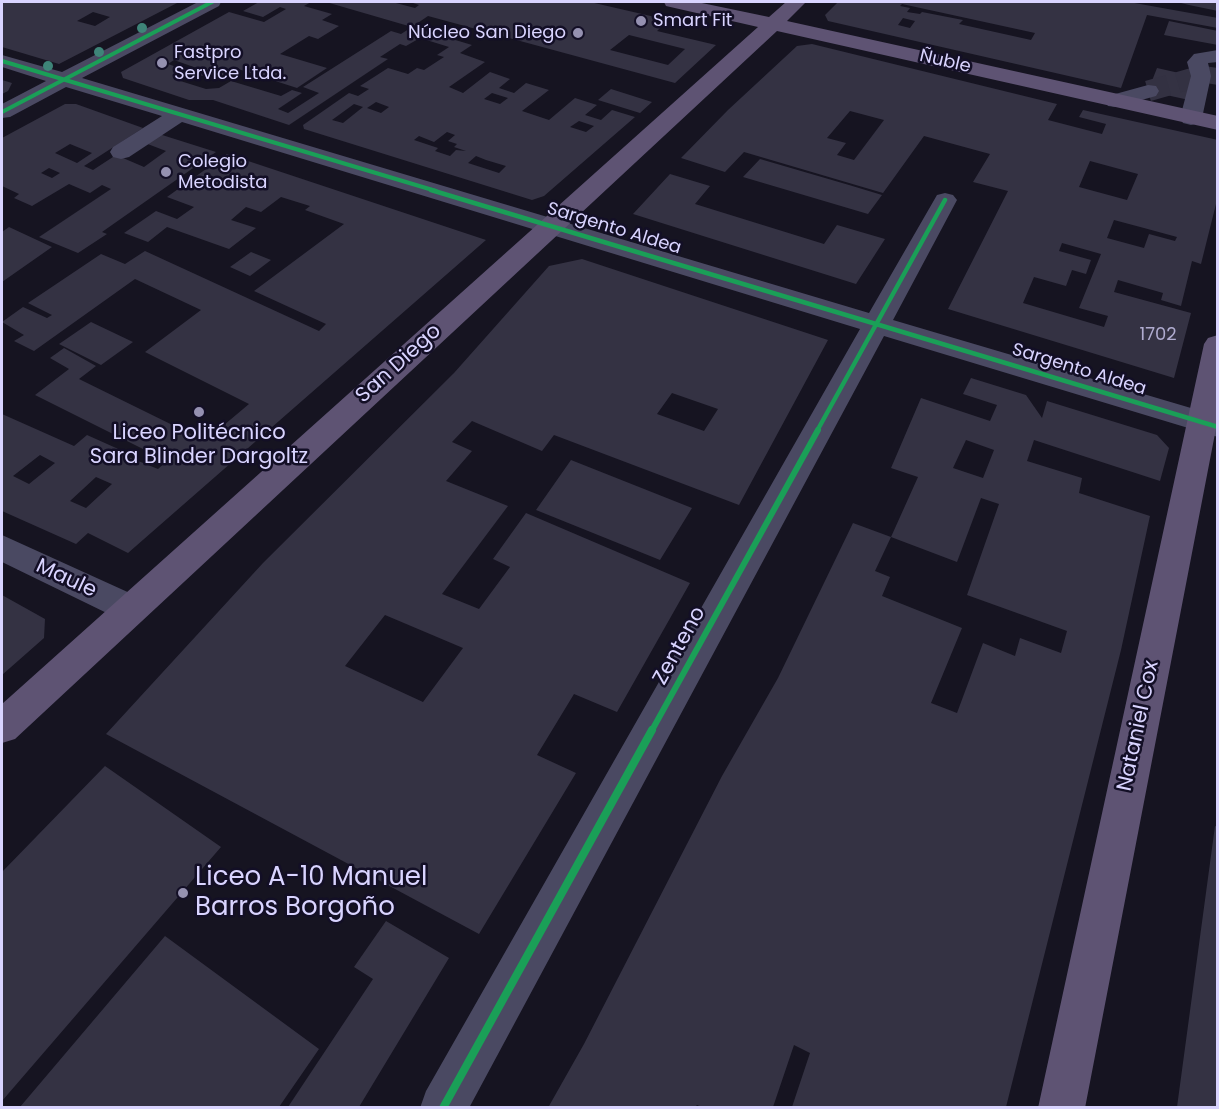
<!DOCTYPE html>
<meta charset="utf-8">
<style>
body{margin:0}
#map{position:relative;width:1219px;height:1109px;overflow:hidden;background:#161421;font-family:Poppins,sans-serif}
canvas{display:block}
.frame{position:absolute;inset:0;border:3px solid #d9d4ff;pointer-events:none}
</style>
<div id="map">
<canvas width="1219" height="1109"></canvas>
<div class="frame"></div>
</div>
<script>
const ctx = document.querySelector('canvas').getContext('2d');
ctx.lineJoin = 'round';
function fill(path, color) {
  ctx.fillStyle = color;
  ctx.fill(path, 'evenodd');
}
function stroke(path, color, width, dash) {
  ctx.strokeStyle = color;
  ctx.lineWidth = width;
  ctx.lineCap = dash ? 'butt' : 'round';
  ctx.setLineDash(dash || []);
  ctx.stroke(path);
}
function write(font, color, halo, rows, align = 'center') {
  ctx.font = font + ' Poppins,sans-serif';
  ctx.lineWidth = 5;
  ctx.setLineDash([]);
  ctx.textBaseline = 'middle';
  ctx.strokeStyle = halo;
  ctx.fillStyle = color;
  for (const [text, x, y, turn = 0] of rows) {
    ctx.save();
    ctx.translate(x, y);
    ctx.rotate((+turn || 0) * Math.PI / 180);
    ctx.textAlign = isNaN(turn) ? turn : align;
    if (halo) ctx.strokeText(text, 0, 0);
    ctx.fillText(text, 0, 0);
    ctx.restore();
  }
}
fill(new Path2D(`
 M2,2H179L59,64L2,47ZM93,12L110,17L95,26L77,21Z
 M259,2H311L304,6L332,14L322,20L339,26L318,39L309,36L280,54L327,68L297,88L235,68L216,80L199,75L205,71L174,60L168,64L188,71L174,79L206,89L219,88L231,81L281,96L292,90L302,93L278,109L288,113L319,93L303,87L391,31L401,34L412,27L472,45L460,53L485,62L449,87L463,93L490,72L510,79L499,88L514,93L526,83L549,90L522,111L549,120L575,98L597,105L585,115L601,120L612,110L635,117L544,196L532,200L304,129L303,125L349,93L358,96L369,89L360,86L388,68L408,74L417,68L424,70L444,57L437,55L449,47L420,38L406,46L400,44L380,57L388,59L289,125L213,100H189L123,78L121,72L229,12L264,22L286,9L280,7L263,17L243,11ZM492,93L508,98L500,104L484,99ZM376,102L389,107L381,113L367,108ZM354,104L363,107L343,123L332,120ZM579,121L594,126L586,132L570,127ZM447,132L455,135L448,141L457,144L454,147L466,151L456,150L450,156L435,151L438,148L414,140L419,136L434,142ZM476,156L486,160L506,166L499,173L468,163Z
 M326,2H392L415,8L419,5L410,2H590L668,20L657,31L716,45L675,83L428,16L412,27ZM629,35L685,49L668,65L610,50Z
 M838,2H1129L1218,18V28L1147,15L1121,88L828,21L825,15ZM902,4L1035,33L1031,40L959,24L963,20L922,12L920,14L907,12L910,8L900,6ZM903,18L915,21L910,28L898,25Z
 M1177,2H1218V11L1189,5Z
 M1169,21L1218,31V45L1164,35Z
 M812,44L1057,104L1048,120L1102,134L1106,124L1079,117L1083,110L1218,140V196L1201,264L1192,261L1181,306L1161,300L1163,293L1118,280L1114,292L1191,313L1174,378L948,309L1008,191L973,182L990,154L924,136L883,193L744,152L725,172L681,158L728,110L797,46ZM850,111L884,120L854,160L837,155L846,143L827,138ZM1090,161L1138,174L1127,200L1079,187ZM1114,220L1144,228L1177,237L1175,241L1149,234L1144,248L1107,238ZM1062,243L1101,254L1079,308L1108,316L1104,327L1023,303L1034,277L1066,286L1072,270L1086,274L1091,260L1059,251Z
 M1204,66L1218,68V85L1200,82Z
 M1157,68L1197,77L1189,100L1148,91Z
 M2,80L12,83L8,91L2,94Z
 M611,89L652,102L640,113L598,100Z
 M65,104H76L143,128L84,166L93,170L116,155L144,167L166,151L145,143L159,134L216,152L102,232L107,234L78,253L39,237L111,189L102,185L90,193L69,184L32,206L14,198L19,194L2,186V138ZM70,144L92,153L77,163L55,153ZM49,168L60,173L52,178L41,173Z
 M227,154L486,240L128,553L88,533L76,544L2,511V414L74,446L87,435L125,452L121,454L158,469L167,461L35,395L69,369L50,358L64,348L96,366L79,379L205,441L249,404L145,352L201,310L135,279L34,351L14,341L24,335L2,322L23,307L47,318L52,315L28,303L101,254L125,264L145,251L319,331L326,324L254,291L344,224L305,210L310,206L281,197L261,212L246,207L231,220L256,228L229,249L167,227L148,242L124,233L156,211L177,219L194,207L167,197ZM40,455L55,463L29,484L13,476ZM96,477L112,484L86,508L70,501Z
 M760,159L849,185L882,195L868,214L743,177Z
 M670,174L710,186L695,204L824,244L837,225L885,239L856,284L633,214Z
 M9,227L52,247L2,282V232Z
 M251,252L271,260L250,276L230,267Z
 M582,259L828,340L739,505L554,435L542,451L472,421L452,442L472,451L446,481L508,506L442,594L479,609L510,567L493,559L526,513L690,583L617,712L574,694L537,755L576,773L479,934L106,734L263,563L454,373L549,266ZM672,393L718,409L704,431L657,414ZM385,615L463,648L423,702L345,666Z
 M91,322L133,342L101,365L59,344Z
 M971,378L1026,395L1042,418L1047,401L1157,435L1169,448L1160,481L1034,440L1027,461L1082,478L1079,493L1150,516L1121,650L1006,1107H792L810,1053L794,1045L773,1107H702L697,1105L695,1107H552L549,1106L584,1044L722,776L778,678L853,523L891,537L875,571L890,577L882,596L962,628L931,703L957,713L983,643L1015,656L1020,638L1061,653L1067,631L967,595L999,504L981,498L957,562L891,537L918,477L891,468L921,398L990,421L997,405L963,394ZM966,440L994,450L983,478L953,468Z
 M571,460L692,508L660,560L536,510Z
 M2,595L45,619L44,638L2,675Z
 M105,766L221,847L2,1101V872Z
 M1215,826L1218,827V1107H1177Z
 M386,921L449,958L359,1107H288L373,979L354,967Z
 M165,936L319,1049L279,1107H20Z`), '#343243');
stroke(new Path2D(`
 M1148,91L1197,77`), '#333142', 21, [21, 10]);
fill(new Path2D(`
 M198,2H221L219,6L82,78L869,313L937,195L945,193L953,195L957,200L893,320L1218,416V437L884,336L469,1108H420L426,1091L860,329L182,122L129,157L121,159L113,157L110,152L113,147L162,116L66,87L10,117L2,118V104L46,81L2,67V55L62,72Z
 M1218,50V62L1208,63L1211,76L1202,118L1199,123L1191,125L1183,123L1180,118L1191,76L1187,62L1194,54Z
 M1148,85L1156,86L1159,91L1156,96L1116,107L1108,106L1105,101L1108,96Z
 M2,535L143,599L148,609L143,619L131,623L119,619L2,562Z`), '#4a4962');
fill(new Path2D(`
 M664,2H697L769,17L786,2H806L787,21L1218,116V130L777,31L15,739L2,743V704L758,27L666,6Z
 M1218,335V418L1085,1108H1038L1204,344L1208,338Z`), '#5e5373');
stroke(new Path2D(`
 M2,61L436,191
 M2,112L212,2`), '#1a9f57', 4);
stroke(new Path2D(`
 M431,190L1218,427
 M817,431L945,200`), '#1a9f57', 4.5);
stroke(new Path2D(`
 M651,732L818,430`), '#1a9f57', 6);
stroke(new Path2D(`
 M443,1108L652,730`), '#1a9f57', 8);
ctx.fillStyle = '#3e8478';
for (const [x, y] of [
 [142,28],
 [99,52],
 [48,66]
]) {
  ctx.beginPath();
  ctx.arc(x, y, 5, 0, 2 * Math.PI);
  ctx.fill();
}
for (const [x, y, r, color] of [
 [641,21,6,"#9591b1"],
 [578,33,6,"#9591b1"],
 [162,63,6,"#9591b1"],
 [166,172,6,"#9591b1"],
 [199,412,6,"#9591b1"],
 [183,893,6,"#9591b1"]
]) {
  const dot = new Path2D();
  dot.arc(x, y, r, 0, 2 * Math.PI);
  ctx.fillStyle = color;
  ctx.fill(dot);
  stroke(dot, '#130f26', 2);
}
write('18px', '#d9d4ff', '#130f26', [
 ["Smart Fit",653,21],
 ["Núcleo San Diego",566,33,"right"],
 ["Fastpro",174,53],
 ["Service Ltda.",174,74],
 ["Colegio",178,162],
 ["Metodista",178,183]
], 'left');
write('18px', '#d9d4ff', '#130f26', [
 ["Ñuble",945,62,13],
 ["Sargento Aldea",614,229,17],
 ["Sargento Aldea",1079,370,17]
]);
write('18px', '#b0acd0', null, [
 ["1702",1158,335]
]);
write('21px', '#d9d4ff', '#130f26', [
 ["San Diego",399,364,-42],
 ["Maule",66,579,25],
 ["Zenteno",680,646,-61],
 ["Nataniel Cox",1139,726,-78]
]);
write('21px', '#d9d4ff', '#130f26', [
 ["Liceo Politécnico",199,434],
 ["Sara Blinder Dargoltz",199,458]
]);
write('26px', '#d9d4ff', '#130f26', [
 ["Liceo A-10 Manuel",195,878],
 ["Barros Borgoño",195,908]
], 'left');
</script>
